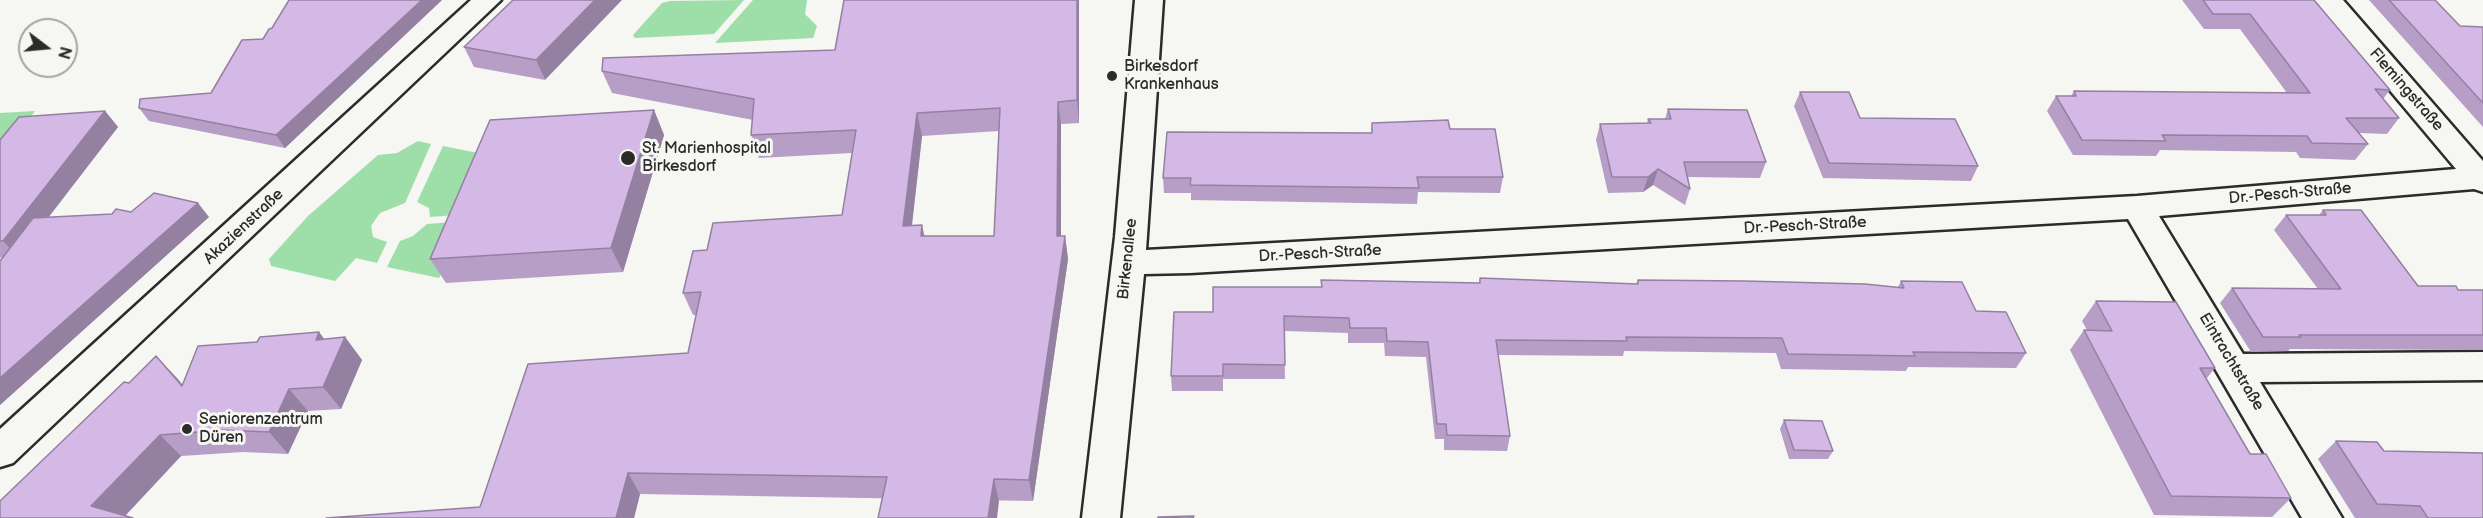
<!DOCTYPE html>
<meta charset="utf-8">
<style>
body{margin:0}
#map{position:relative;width:2483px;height:518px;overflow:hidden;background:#f6f6f2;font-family:"Balsamiq Sans",sans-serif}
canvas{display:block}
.north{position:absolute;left:18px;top:18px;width:60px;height:60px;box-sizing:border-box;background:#f6f6f2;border:2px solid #a5a5a2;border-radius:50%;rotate:106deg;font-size:16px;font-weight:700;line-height:24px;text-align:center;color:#2b2b2b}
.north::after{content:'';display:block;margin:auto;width:21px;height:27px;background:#2b2b2b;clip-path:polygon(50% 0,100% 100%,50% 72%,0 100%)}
</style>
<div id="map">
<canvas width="2483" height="518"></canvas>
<div class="north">N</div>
</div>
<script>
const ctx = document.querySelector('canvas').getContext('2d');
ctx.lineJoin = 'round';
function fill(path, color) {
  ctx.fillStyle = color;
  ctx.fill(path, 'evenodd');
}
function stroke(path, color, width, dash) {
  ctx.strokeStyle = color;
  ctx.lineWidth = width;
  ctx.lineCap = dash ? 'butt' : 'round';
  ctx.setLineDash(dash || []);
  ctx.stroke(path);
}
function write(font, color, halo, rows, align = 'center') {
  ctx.font = font + ' "Balsamiq Sans",sans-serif';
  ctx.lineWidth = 6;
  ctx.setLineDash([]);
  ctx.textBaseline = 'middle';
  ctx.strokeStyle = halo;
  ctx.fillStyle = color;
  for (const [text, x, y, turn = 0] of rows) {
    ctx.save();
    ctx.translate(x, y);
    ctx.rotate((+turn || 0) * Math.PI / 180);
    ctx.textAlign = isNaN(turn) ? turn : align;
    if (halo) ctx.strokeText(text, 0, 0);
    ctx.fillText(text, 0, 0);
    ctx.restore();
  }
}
fill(new Path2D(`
 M744,0L714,34L635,38L633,35L662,3L670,1Z
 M753,0H807L805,14L817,26L813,38L715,43Z
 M35,111L0,159V113Z
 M418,141L431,144L405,203L380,213L371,226L373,237L387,242L377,263L356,258L335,281L271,266L269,259L308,216L378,155L397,153Z
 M443,146L493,156L470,214L430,217L429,208L417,202Z
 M467,221L439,278L387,267L400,241L413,236L427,224Z`), '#9edea8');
const minor = new Path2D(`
 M471,0H501L13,463L0,467V429Z
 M1135,0H1163L1146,250L2137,196L2456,169L2314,0H2343L2483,161V192L2474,189L2159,216L2243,354L2483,352V380L2260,382L2342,518H2302L2128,219L1190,273L1144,274L1120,518H1082L1115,237Z`);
stroke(minor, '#2b2b2b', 5);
fill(minor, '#f6f6f2');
fill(new Path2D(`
 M289,0H442L285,148L149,121L139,108L211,93L272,28Z
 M513,0L545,80L474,67L464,47Z
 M844,0H1079V123L1061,124V236H1065L1068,259L1033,501L640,494L634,518H326L480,507L688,353L696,315H693L683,293L707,250L842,215L852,153L759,158L751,135L753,120L612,93L602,71L835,50ZM999,131L994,236H924L912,226L922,136Z
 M2182,0H2314L2390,90L2383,99L2399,118L2387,134L2359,133L2368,144L2355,160L2300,158L2296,152L2160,150L2156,156L2073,155L2047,111L2056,96H2071L2074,91L2287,93L2240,29H2204Z
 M2369,0H2435L2460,26L2483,27V127Z
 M1800,92L1860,118L1978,166L1971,181L1823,178L1794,106Z
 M1668,109L1766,162L1760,178L1688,177L1690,189L1685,205L1653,185L1643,192L1608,193L1596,140L1600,124L1647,123L1648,119H1665Z
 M654,110L664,135L623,272L446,283L430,259Z
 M105,111L118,127L48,217L112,214L131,212L209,217L0,405V261L2,257L0,258V140Z
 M1372,123L1450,129L1503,177L1500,193L1418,192L1417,204L1191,200V193H1164L1163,178L1371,133Z
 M2323,210L2418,286L2458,290H2483V350L2290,349L2288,351L2251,352L2220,303L2232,288L2318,289L2274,230L2286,215H2319Z
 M1480,278L1636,284L1638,280L1898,287L1901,281L1976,311L2026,353L2016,368L1908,367L1906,371L1781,369L1776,353L1624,351L1623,356L1498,355L1510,436L1507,451L1444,450V439H1435L1426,357L1385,356L1384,343H1348V333L1284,331L1285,379H1223V391H1172L1171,376L1213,312L1321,287V280L1479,283Z
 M2096,301L2215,368L2206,379L2250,454L2291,498L2272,517L2154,515L2070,350L2084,330H2087L2082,321Z
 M319,332L324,339L345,337L362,360L341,409L308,411L288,454L243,452L181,456L125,516L0,518L129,383L182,385L257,342Z
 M1784,420L1833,451L1828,459H1789L1780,429Z
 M2336,441L2384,451L2483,518H2355L2318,459Z`), '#b69ec6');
fill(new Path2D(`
 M422,0H442L285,148L276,135Z
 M595,0H622L545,80L536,60Z
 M1077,0H1079V123L1077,100Z
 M1058,102L1061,124V259L1057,236Z
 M654,110L664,135L623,272L611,248Z
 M105,111L118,127L18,257L3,241Z
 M917,113L922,136L909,249L903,226Z
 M1658,169L1653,185L1643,192L1648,177Z
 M198,203L209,217L0,405V378Z
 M922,225L927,248L921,236Z
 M1065,236L1068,259L1033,501L1029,480Z
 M319,332L336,355L316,340Z
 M345,337L362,360L341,409L323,387Z
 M156,356L177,378L202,408L182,386Z
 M289,389L308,411L288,454L269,432Z
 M160,435L181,456L123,518L91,506Z
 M628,473L640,494L634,518H616Z
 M994,479L999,501L997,518H988Z`), '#9481a1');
const building = new Path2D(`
 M289,0H422L276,135L139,108L140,99L211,93L242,40L263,39L269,29L272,28Z
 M513,0H595L536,60L464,47Z
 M844,0H1077V100L1058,102L1057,236H1065L1029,480L994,479L988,518H878L887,477L628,473L616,518H326L480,507L528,364L688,353L701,292L683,293L693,251L707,250L713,223L842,215L856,130L751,135L754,99L602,71L603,58L835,50ZM1000,108L994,236H921L922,225L903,226L917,113Z
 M2203,0H2314L2390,90L2375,89L2399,118H2346L2368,144L2312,143L2307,136L2162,135L2166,141L2082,140L2056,96H2076L2074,91L2310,93L2250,14H2213Z
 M2389,0H2435L2460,26L2483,27V103Z
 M1800,92H1849L1860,118L1955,119L1978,166L1829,163Z
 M1668,109L1747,110L1766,162H1684L1690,189L1658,169L1648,177H1612L1600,124L1651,123L1648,119H1671Z
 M654,110L611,248L430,259L490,120Z
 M105,111L3,241H0V140L19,117Z
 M1448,120L1450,129H1495L1503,177H1417L1419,188L1190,185L1191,178H1163L1167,132L1372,133V123Z
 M154,193L198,203L0,378V261L33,218L112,214L116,209L131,212Z
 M2323,210H2361L2418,286H2456L2458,290H2483V335H2299L2301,337H2263L2232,288L2341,289L2286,215H2326Z
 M1480,278L1638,284V280L1744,281L1865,284L1904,288L1901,281L1962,282L1976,311L2006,312L2026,353L1913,352L1915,356L1788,354L1782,338L1626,337L1627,341L1496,340L1510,436L1447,435L1446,424H1437L1428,342L1387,341L1386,328H1350L1349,318L1284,316L1285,365L1223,364V376H1171L1174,312H1213V287H1322L1321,280L1480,283Z
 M2096,301L2176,302L2215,368H2200L2250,454H2266L2291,498L2171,496L2084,330L2112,331Z
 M319,332L316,340L345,337L323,387L289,389L269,432L223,430L160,435L91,506L133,518H0V501L124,382L129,383L156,356L182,386L198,346L257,342L260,337Z
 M1784,420L1822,421L1833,451L1794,450Z
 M2336,441L2377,442L2384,451L2483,453V518H2428L2420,506L2377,504Z
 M1194,516L1193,518H1158V517Z`);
fill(building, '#d4b8e6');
stroke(building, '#9481a1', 1.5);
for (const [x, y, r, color] of [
 [1112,76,6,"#2b2b2b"],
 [628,158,8,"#2b2b2b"],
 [187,429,6,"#2b2b2b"]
]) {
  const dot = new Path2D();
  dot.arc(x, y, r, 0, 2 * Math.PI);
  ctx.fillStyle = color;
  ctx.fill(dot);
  stroke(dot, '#f6f6f2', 2);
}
write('16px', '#2b2b2b', '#f6f6f2', [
 ["Birkesdorf",1124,67],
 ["Krankenhaus",1124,85],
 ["St. Marienhospital",642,149],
 ["Birkesdorf",642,167],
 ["Seniorenzentrum",199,420],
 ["Düren",199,438]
], 'left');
write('16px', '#2b2b2b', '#f6f6f2', [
 ["Flemingstraße",2406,90,49],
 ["Dr.-Pesch-Straße",2290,194,-5],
 ["Dr.-Pesch-Straße",1805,226,-3],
 ["Akazienstraße",244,227,-43],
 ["Dr.-Pesch-Straße",1320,254,-3],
 ["Birkenallee",1128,259,-84],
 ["Eintrachtstraße",2231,362,59]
]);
</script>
